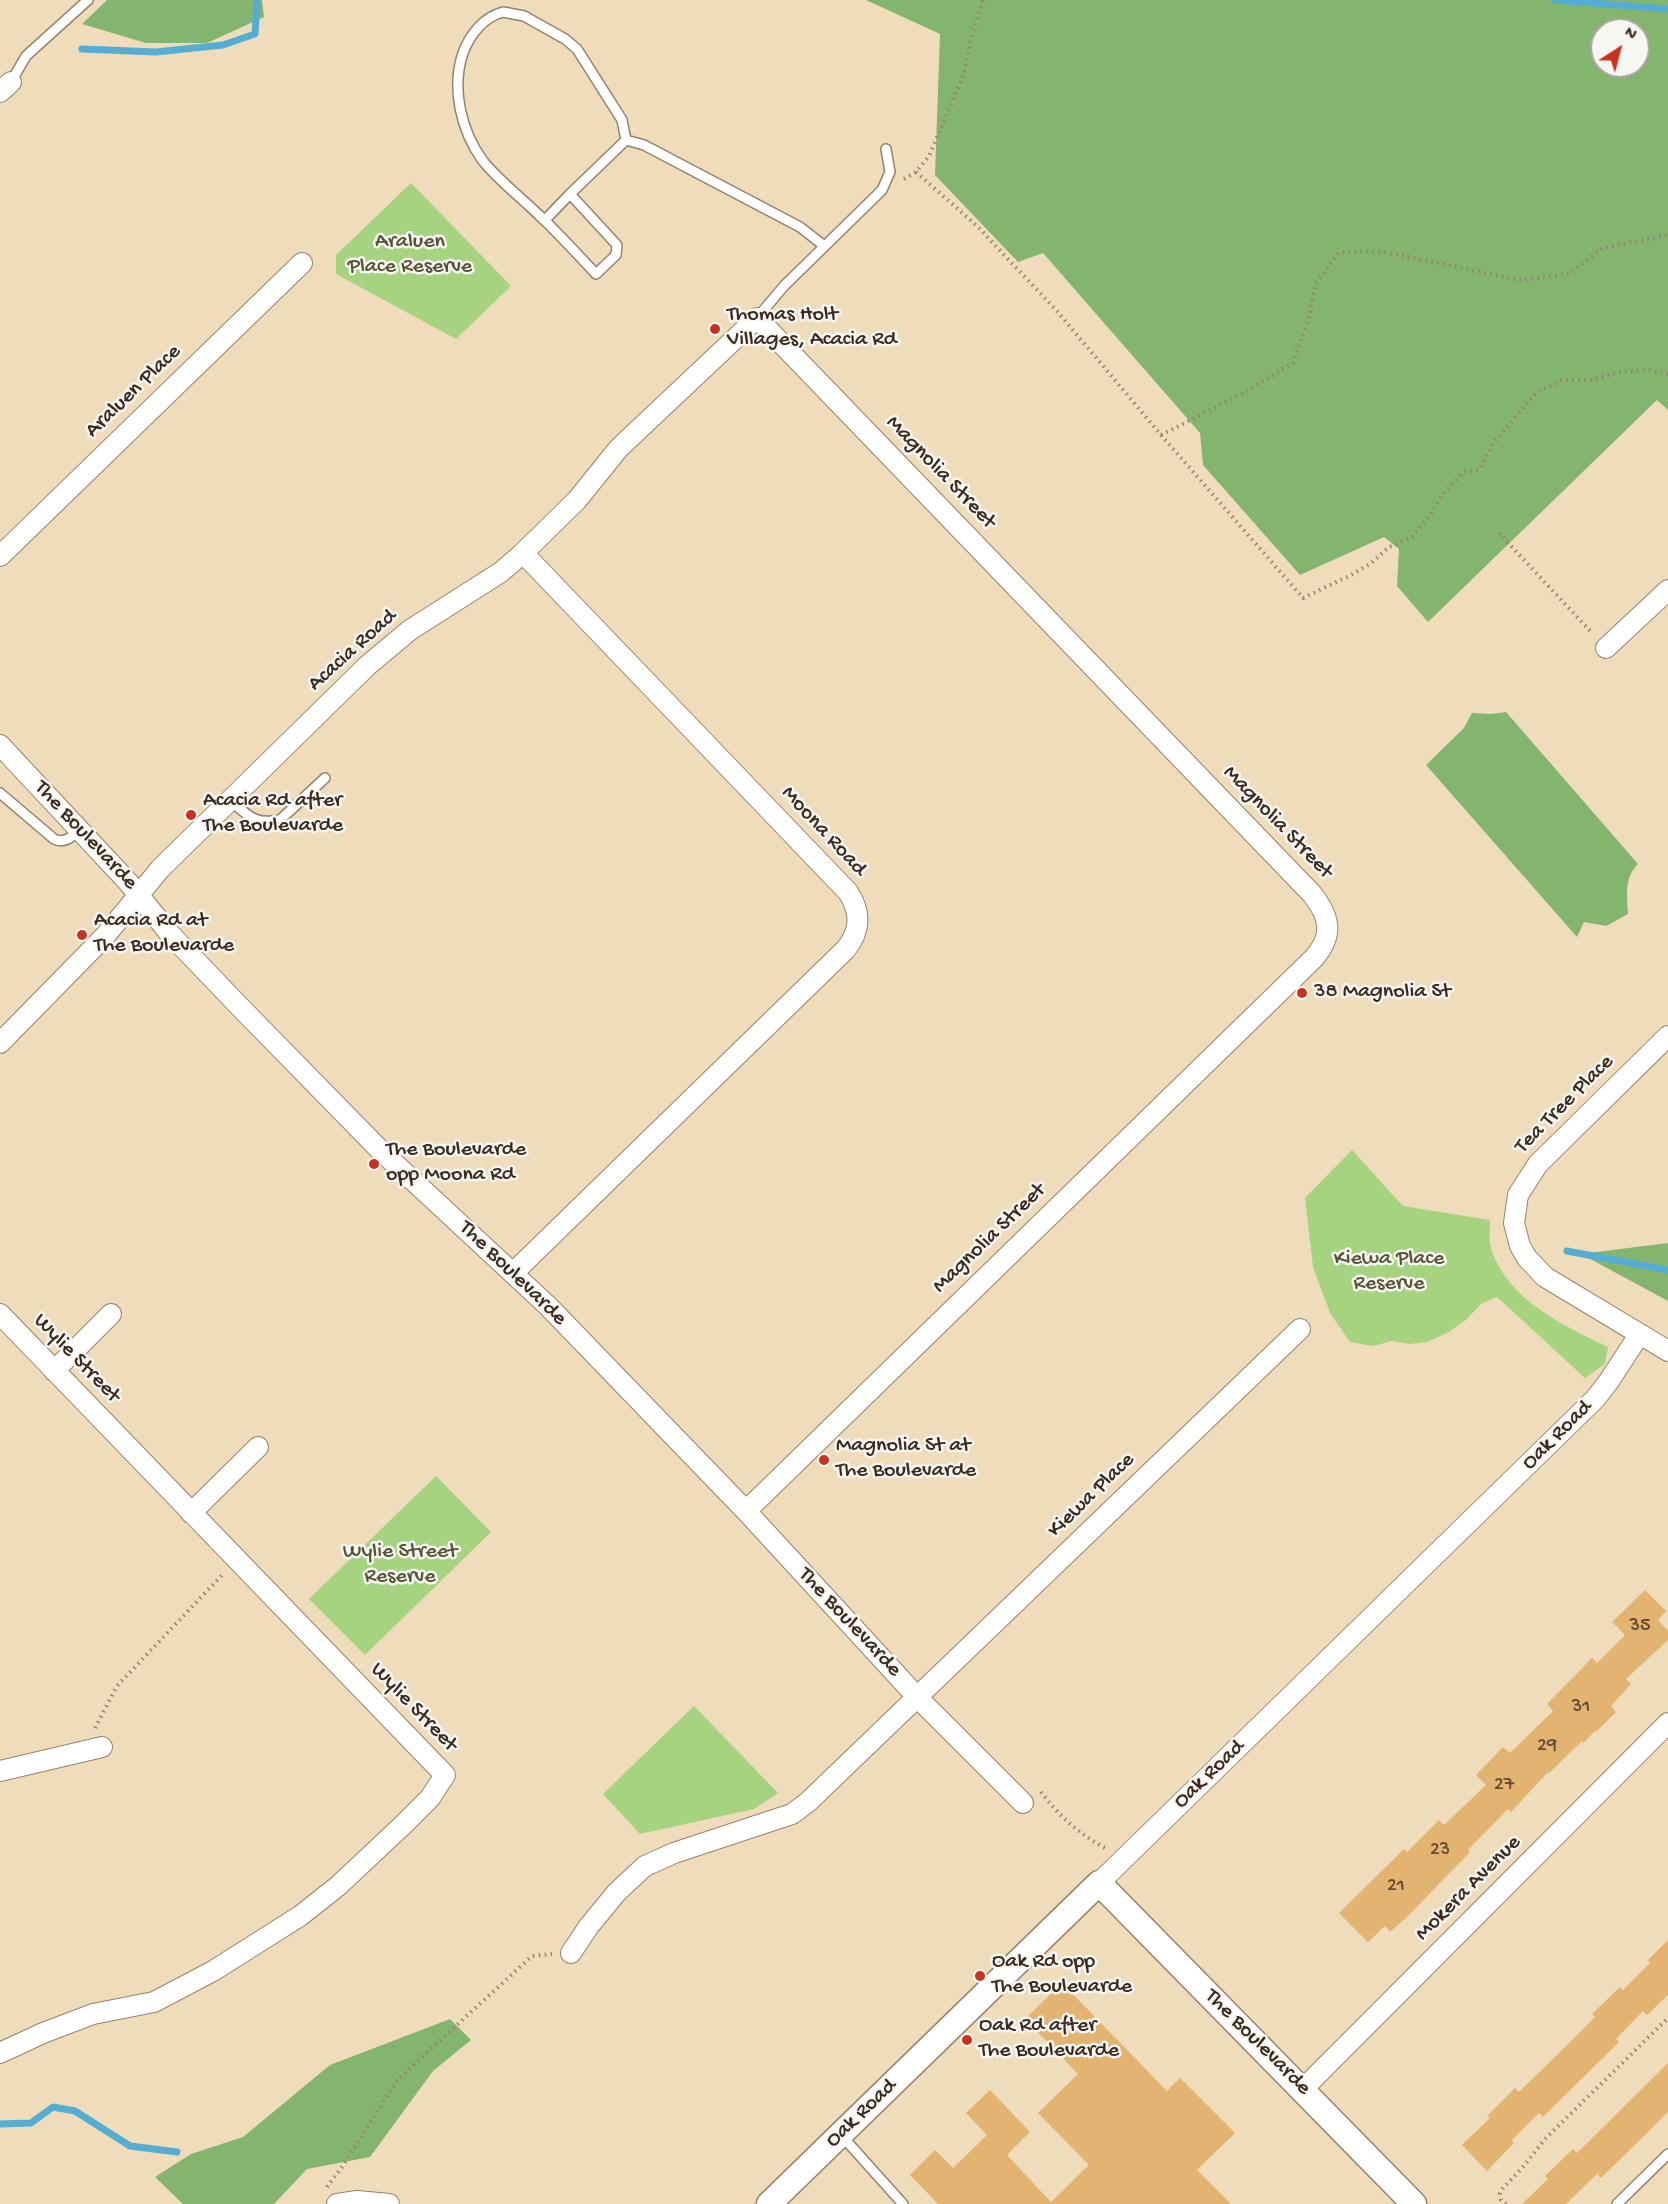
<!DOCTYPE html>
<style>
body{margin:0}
#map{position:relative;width:1668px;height:2204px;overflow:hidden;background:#efdcbb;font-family:"Gochi Hand",sans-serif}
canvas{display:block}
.north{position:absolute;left:1590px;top:18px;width:60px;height:60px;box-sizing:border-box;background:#f6f6f2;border:2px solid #aba49d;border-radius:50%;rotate:36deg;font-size:16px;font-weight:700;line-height:24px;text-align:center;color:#3b2a1e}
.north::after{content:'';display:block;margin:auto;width:21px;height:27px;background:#c8321e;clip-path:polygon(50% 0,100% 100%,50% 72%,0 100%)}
</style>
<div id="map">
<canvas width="1668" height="2204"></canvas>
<div class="north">N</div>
</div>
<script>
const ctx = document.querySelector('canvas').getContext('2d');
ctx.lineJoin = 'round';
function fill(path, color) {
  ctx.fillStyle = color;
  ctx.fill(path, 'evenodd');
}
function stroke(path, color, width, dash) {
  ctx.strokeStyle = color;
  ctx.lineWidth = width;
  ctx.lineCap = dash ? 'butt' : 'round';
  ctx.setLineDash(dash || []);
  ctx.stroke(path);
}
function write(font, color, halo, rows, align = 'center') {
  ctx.font = font + ' "Gochi Hand",sans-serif';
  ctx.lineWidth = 5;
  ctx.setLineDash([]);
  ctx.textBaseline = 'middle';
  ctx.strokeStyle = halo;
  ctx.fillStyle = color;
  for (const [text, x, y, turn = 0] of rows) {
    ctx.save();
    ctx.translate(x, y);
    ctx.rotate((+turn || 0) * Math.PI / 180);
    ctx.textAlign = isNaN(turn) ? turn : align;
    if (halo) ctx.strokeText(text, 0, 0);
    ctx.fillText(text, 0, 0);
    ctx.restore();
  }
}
fill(new Path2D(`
 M411,183L511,286L456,339L336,274V255Z
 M1352,1150L1403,1206L1490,1220C1490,1229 1489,1240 1491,1248C1506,1299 1564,1326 1608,1347L1605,1364L1585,1378L1497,1297L1481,1304L1467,1319L1449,1332L1427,1342L1410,1344L1392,1341L1373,1346L1350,1342L1330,1313L1313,1267L1305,1198Z
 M436,1476L491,1532L365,1655L309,1599Z
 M694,1706L778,1793L754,1809L640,1834L603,1794Z`), '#a6d37f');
fill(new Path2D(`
 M107,0H262L264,17L207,43H146L82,24Z
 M866,0H1668V410L1657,400L1428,622L1397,586L1399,549L1384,537L1300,575L1203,465L1200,433L1043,253L1018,262L935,175L940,34ZM1602,30H1638V66H1602Z
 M1506,712L1638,864C1624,877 1627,896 1628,914L1606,926L1584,922L1577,937L1426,765L1464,728L1472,713L1491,714Z
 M1668,1243V1301L1581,1254Z
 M450,2019L471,2040L433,2071L370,2157L307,2169L274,2204H183L155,2177L191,2154L243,2137L330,2065Z`), '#84b56e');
stroke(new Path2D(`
 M1555,0L1668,9
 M82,49L156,52L223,45L255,34L257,0
 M1567,1251L1668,1270
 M0,2124L31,2123L53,2107L75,2111L130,2146L177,2152`), '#55aed2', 7);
fill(new Path2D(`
 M1645,1590L1666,1611L1658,1620L1668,1631V1640L1626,1679L1631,1684L1611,1706L1616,1712L1596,1732L1595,1731L1583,1743L1582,1741L1549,1773L1548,1772L1511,1812L1508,1809L1468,1850L1470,1852L1407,1917L1390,1932L1385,1926L1368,1942L1339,1913L1404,1849L1407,1852L1439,1820L1444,1825L1486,1785L1476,1775L1503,1747L1510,1753L1553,1711L1547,1704L1592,1658L1597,1663L1625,1635L1612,1622Z
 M1668,1940V1995L1647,2015L1643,2011L1616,2039L1619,2042L1543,2117L1539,2113L1512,2140L1514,2143L1487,2171L1462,2145L1490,2118L1487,2116L1515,2088L1519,2092L1567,2045L1595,2017L1592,2014L1620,1987L1623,1990L1650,1963L1648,1960Z
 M1062,1983L1167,2091L1180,2078L1235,2133L1197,2170L1231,2204H938L910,2175L935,2150L953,2168L987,2135L966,2113L990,2090L1030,2132L1007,2155L1051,2202L1089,2165L1038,2113L1078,2074L1025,2019Z
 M1668,2063V2112L1650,2130L1601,2178L1597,2174L1566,2204H1522L1548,2179L1545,2176L1573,2149L1577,2153Z`), '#e3b471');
const service = new Path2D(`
 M503,12L524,16L565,39L577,49L622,120L626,140L570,194L617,245L616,255L596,274C578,255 561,236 542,218C524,200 499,181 483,161C461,131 451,88 463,53C470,34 484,17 503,12Z
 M11,82L26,56L88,0
 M626,140L644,145L800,227L823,245
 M545,220L570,194
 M757,318L784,286L882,190L890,172L886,149
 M0,793L54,839C64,844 72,837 79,830
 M230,800C248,816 255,825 280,820L325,778
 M842,2136L903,2204
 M1617,2204L1668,2154`);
const minor = new Path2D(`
 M0,92L11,82
 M0,556L302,263
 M1606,648L1668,590
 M0,745L128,882L170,934L240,1007L379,1149L548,1306L746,1511L918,1698L1023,1803
 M1668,1036L1538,1164L1518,1195L1514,1223L1520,1246L1527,1258L1545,1277L1668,1351
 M0,1043L105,936L160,869L367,666L410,630L501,572L523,553L577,500L619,448L757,318L1312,894C1330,917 1334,935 1314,958L746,1511
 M513,1273L846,949C861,930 861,912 848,892L523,553
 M0,1314L445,1775L430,1798L404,1824L338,1886L300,1916L213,1971L154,2002L93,2014L43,2033L0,2053
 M54,1371L111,1314
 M191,1513L258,1447
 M0,1771L102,1747
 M1099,1883L1595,1399L1609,1381L1639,1335
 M571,1953L589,1926L617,1892L645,1866L674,1853L792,1814L808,1802L1300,1329
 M1303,2089L1668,1723
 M337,2204L357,2201L389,2204`);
const tertiary = new Path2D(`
 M769,2204L1099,1883L1414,2204`);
stroke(service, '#95836c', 12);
stroke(minor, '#95836c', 22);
stroke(tertiary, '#95836c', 27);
stroke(new Path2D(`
 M916,172L978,227L1056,310L1161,435L1244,393L1293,363L1309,317L1316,283L1339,252L1380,251L1520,280L1569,274L1603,248L1668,235
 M904,179L916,172L929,156L964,74L971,38L983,0
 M1161,435L1303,598L1351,575L1370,564L1389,547L1412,537L1430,516L1442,495L1463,473L1480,469L1493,443L1537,392L1563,380H1593L1618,372L1649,370L1668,374
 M1499,533L1593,634
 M95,1728L117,1686L224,1573
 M1041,1792C1059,1816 1080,1835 1107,1849
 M327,2187L342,2167L398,2079L532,1956L552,1954
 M1506,2204L1501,2200L1500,2193L1503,2188L1524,2166L1545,2139L1668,2018`), '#95836c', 4, [1.5, 4.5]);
stroke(service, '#fff', 9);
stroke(minor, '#fff', 20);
stroke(tertiary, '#fff', 24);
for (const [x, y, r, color] of [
 [715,329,6,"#c8321e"],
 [191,815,6,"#c8321e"],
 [82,935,6,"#c8321e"],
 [1302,993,6,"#c8321e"],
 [374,1164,6,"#c8321e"],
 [824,1460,6,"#c8321e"],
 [980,1976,6,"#c8321e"],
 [967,2040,6,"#c8321e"]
]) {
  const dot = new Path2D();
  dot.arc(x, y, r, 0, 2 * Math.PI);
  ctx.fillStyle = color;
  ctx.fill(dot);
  stroke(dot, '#f6f6f2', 2);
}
write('20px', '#654c33', null, [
 ["35",1640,1627],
 ["31",1581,1708],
 ["29",1547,1747],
 ["27",1504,1786],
 ["23",1440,1851],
 ["21",1396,1887]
]);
write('22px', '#565436', '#f6f6f2', [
 ["Araluen",410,243],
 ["Place Reserve",410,268],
 ["Kiewa Place",1389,1260],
 ["Reserve",1389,1285],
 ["Wylie Street",400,1553],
 ["Reserve",400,1578]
]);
write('22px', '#3b2a1e', '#f6f6f2', [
 ["Thomas Holt",727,316],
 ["Villages, Acacia Rd",727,341],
 ["Acacia Rd after",203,802],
 ["The Boulevarde",203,827],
 ["Acacia Rd at",94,922],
 ["The Boulevarde",94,947],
 ["38 Magnolia St",1314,993],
 ["The Boulevarde",386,1151],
 ["opp Moona Rd",386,1176],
 ["Magnolia St at",836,1447],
 ["The Boulevarde",836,1472],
 ["Oak Rd opp",992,1963],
 ["The Boulevarde",992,1988],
 ["Oak Rd after",979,2027],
 ["The Boulevarde",979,2052]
], 'left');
write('22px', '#3b2a1e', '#f6f6f2', [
 ["Araluen Place",134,392,-44],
 ["Magnolia Street",940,473,46],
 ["Acacia Road",353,651,-42],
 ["Magnolia Street",1277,823,46],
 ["Moona Road",823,832,47],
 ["The Boulevarde",85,836,47],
 ["Tea Tree Place",1565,1105,-45],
 ["Magnolia Street",990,1239,-44],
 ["The Boulevarde",512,1274,44],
 ["Wylie Street",76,1359,46],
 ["Oak Road",1558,1436,-45],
 ["Kiewa Place",1092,1496,-44],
 ["The Boulevarde",849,1623,47],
 ["Wylie Street",413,1708,46],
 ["Oak Road",1210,1775,-44],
 ["Mokera Avenue",1469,1889,-45],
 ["The Boulevarde",1257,2043,45],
 ["Oak Road",862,2114,-44]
]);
</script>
